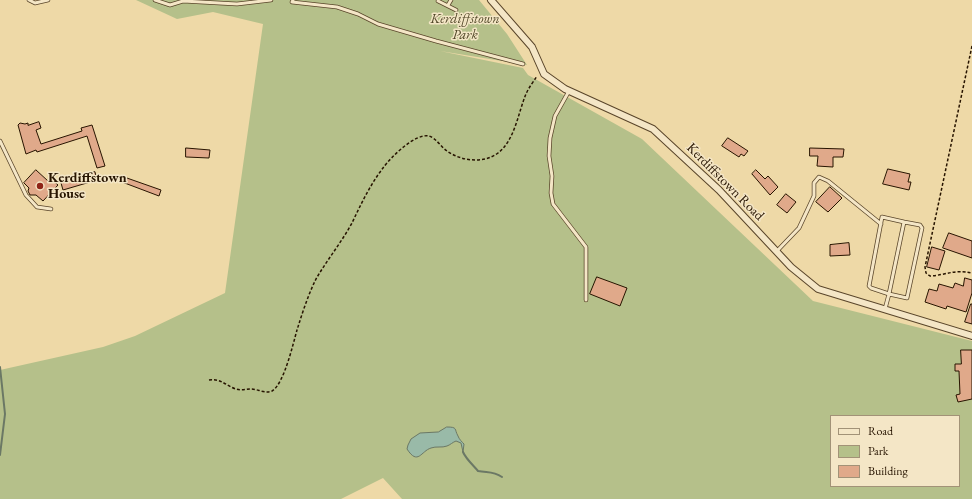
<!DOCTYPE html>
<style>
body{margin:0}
#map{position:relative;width:972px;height:499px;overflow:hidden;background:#eed9a7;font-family:"EB Garamond",serif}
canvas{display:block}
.legend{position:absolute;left:830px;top:415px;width:130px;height:72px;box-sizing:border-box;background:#f4e6c6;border:1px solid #a29277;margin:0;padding:5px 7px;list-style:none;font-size:12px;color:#271400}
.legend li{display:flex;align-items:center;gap:8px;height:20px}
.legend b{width:20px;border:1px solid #a29277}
</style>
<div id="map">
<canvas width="972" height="499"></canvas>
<ul class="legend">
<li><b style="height:5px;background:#f4e6c6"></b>Road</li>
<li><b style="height:11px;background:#b5c08a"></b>Park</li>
<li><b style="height:11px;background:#e0a98a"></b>Building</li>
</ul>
</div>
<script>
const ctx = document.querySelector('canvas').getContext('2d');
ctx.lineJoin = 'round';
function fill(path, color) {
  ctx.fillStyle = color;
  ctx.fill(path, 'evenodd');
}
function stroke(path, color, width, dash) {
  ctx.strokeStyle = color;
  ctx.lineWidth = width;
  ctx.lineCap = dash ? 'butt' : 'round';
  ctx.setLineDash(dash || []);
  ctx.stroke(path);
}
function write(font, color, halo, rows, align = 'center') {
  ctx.font = font + ' "EB Garamond",serif';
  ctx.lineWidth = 3;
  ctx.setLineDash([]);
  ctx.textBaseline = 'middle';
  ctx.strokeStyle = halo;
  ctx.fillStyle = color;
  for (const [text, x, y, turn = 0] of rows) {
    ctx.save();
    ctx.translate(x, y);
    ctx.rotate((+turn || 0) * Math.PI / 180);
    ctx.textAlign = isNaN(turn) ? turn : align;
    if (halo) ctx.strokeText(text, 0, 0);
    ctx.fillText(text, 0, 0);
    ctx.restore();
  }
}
fill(new Path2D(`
 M136,0H479L507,34L527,65L440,51L523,68L528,75L642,139L813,301L972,341V499H402L383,478L341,499H0V370L103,347L135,336L225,293L263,24L213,12L177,19ZM831,416H959V486H831Z`), '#b5c08a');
const water = new Path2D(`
 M447,427C458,427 454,429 458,436C459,439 462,442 464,444L463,452L461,443L456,441C453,442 450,445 447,446C442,448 436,446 431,448C421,451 418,466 407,449L408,445L411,439L420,433L438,432Z`);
fill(water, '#99baa8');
stroke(water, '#6b7865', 1);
stroke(new Path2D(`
 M0,367L5,414L0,455
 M463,452C466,459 473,465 478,471C488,473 493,471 502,477`), '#6b7865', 2);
const building = new Path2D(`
 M39,122L41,128L36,130L41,144L82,131L81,128L92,125L105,166L97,168L87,136L37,152L36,150L26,154L18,125L20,123L25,124L28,123V125Z
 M728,138L748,151L744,156L741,154L739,157L722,146Z
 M186,148L210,150L209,158L186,157Z
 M810,148L844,149L843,157H833V167L817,166L818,156H810Z
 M888,169L910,174L908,182H911L909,190L883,184Z
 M36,170L48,181L50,178L58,185L43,201L36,195H30L28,191L29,188L24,183Z
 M756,170L765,179L768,176L778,187L770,195L752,174Z
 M95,172L97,180L63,190L61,183Z
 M124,177L161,190L159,196L122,182Z
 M830,187L842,198L828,212L816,202Z
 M786,194L796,202L787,213L777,205Z
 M949,233L972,241V258L943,248Z
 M849,243L850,255L830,256V245Z
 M932,247L945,251L939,270L927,267Z
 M597,277L627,288L620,306L590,294Z
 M965,278L972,280V293L966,312L947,306L946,309L925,302L929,289L937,291L939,284L953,288L955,283L963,286Z
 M971,304H972V324L965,322Z
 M961,350H972V399L958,402L956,395L960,394L959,371H955V364H961Z`);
fill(building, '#e0a98a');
stroke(building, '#271400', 1);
const lane = new Path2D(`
 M29,0L35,3L48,0
 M155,0L170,5L183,1L237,4L271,0
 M293,0L292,2L337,7L358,14L378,24L436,41L523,64
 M438,1L456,10
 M448,5L451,0
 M569,91L555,116L550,138L549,156L552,176L551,193L553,204L586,247V300
 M0,141L26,195L37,207L51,209
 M777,251L799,228L814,196V183L819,177L828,181L881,224
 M885,309L889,294L904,222L920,225L922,228L907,298L889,294L871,288L869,286L882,217L904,222`);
const street = new Path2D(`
 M491,0L532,47L544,74L565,89L653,129L719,190L791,267L818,289L972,336`);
stroke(lane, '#59452a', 4.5);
stroke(street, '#59452a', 8);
stroke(new Path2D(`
 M972,46L925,267L926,273L930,276C947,275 954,269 972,273
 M209,380C221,378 226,386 236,389C241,391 246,389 251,389C258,389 265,394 272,391C284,384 293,344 297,330C302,314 308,295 316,279C327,260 341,243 352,223C361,204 370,185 383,168C391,157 415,133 429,136C436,138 441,147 447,151C461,161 483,164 498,153C515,140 518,113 526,94C529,87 534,81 537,76`), '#271400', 1.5, [3, 2]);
stroke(lane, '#f4e6c6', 3);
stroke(street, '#f4e6c6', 6);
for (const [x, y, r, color] of [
 [40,186,4,"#8f2418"]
]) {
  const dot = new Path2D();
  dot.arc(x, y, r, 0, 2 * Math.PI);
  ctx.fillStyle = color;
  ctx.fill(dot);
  stroke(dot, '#f4e6c6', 1.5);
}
write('italic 14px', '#524829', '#f4e6c6', [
 ["Kerdiffstown",465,19],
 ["Park",465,35]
]);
write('bold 14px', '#271400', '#f4e6c6', [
 ["Kerdiffstown",48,178],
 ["House",48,194]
], 'left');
write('14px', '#271400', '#f4e6c6', [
 ["Kerdiffstown Road",725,182,45]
]);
</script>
